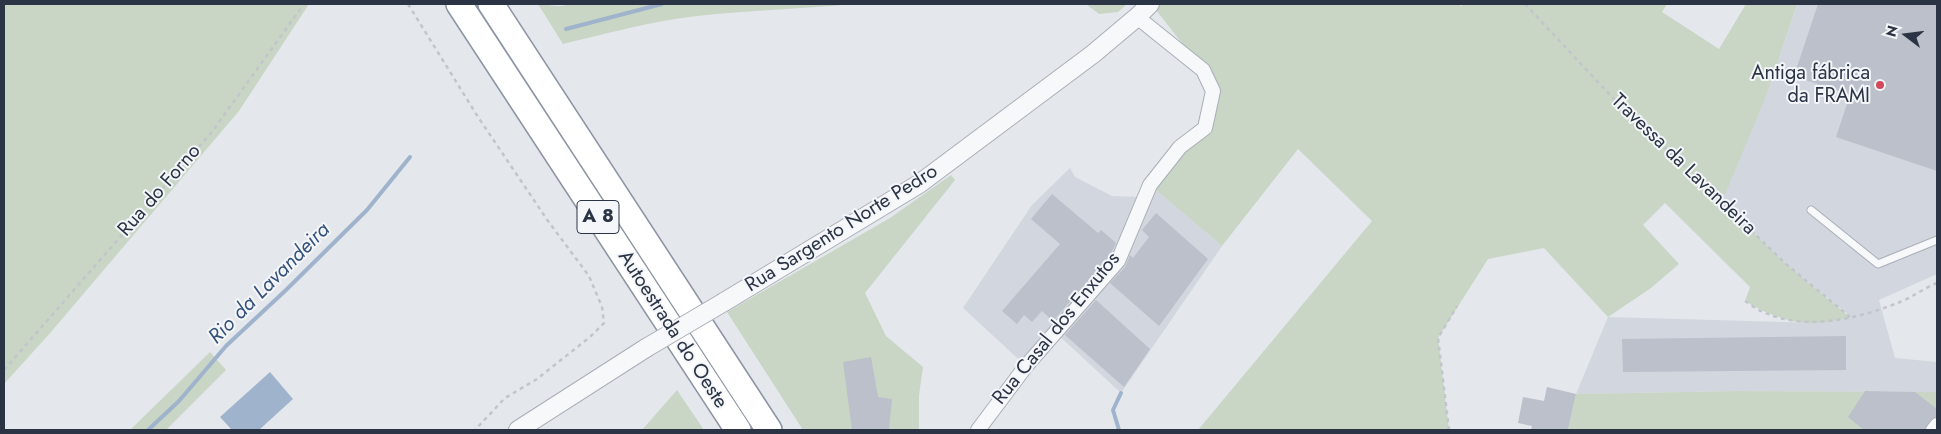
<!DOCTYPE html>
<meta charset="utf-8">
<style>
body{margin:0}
#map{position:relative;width:1941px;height:434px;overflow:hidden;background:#e4e7ec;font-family:Jost,sans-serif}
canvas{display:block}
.frame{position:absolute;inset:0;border:5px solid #2b3445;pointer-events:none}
.north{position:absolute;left:1881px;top:10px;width:50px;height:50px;-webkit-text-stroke:4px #f4f6f9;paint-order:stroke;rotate:285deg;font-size:14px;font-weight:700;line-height:20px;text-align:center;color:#2b3445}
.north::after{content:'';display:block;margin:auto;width:18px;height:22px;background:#2b3445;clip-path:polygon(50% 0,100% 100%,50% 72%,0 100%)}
</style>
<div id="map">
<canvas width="1941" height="434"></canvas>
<div class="frame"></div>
<div class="north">N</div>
</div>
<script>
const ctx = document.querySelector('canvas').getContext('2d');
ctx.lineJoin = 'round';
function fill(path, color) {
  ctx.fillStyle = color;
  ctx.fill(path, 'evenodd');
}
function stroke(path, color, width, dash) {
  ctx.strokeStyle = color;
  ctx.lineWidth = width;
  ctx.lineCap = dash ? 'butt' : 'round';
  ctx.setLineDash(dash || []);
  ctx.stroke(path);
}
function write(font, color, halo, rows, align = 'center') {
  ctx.font = font + ' Jost,sans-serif';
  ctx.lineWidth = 4;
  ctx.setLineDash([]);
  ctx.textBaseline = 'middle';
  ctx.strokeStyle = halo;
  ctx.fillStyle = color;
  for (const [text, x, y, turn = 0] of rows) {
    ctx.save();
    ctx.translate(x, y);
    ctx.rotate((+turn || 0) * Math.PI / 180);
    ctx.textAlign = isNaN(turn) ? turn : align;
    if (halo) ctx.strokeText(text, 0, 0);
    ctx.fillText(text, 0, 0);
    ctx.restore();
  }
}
fill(new Path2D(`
 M1797,4H1937V274L1879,300L1895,358L1937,362V392L1736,391L1576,394L1608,317L1819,323L1850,316L1786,264L1719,200L1767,94Z
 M1070,168L1075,177L1112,196L1139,197L1150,185L1222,246L1121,393L1055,332L1026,366L963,308L1032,205Z`), '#d2d6de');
fill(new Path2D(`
 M4,4H309L239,111L51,332L4,384Z
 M538,4C552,4 555,9 570,4H854C794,10 734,10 675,19C637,25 600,35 563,44Z
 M1086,4H1127L1118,12L1099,14Z
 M1160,4H1458L1461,6L1464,4H1667L1662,12L1719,49L1746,4H1797L1767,94L1726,192L1719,200L1786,264L1850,317C1840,319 1830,322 1819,323C1793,325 1766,314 1745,301L1750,287L1665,203L1643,225L1679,264L1651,288L1608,317L1544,248L1488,259L1438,338L1449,430H1198L1372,221L1298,149L1222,246L1150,185L1205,128L1213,91L1203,70L1156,10Z
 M951,175L955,180L865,293L886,336L923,367L919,395V430H803L727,312L890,218Z
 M210,352L226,370L166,430H130Z
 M677,390L704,430H642Z
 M1736,391L1937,392V425L1933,430H1568L1576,394Z`), '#c9d6c5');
fill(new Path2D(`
 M270,372L293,399L259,430H232L220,417Z`), '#9fb4cc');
stroke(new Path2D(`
 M566,29L662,4
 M148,430L179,401L226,346L286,290L367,210L410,157
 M1119,430L1113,410L1121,393`), '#9fb4cc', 4);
fill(new Path2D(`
 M1818,4H1937V171L1836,137L1850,95L1794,76Z
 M1052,194L1098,233L1101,230L1116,243L1110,256L1053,321L1042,311L1032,322L1024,315L1017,324L1002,311L1060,244L1031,219Z
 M1156,213L1208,259L1159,326L1110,283L1125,267L1130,255L1133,258L1149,237L1142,230Z
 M1096,300L1150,349L1124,387L1065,335Z
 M1846,336V370L1623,372L1622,339Z
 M871,357L878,397L892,399L889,430H852L843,362Z
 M1547,387L1576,394L1568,430H1531L1532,426L1518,423L1523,397L1544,401Z
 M1865,391L1915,392L1937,409V416L1930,420L1924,430H1864L1848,417Z`), '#bbc0ca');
const service = new Path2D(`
 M1811,210L1878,264L1937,240`);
const minor = new Path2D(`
 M978,430L1026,366L1118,261L1150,185L1180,147L1205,128L1213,91L1203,70L1137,17
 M1933,430L1937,425`);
const tertiary = new Path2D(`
 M724,302L919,184L1093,54L1137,17L1150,4
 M518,430L646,348`);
const motorway = new Path2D(`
 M459,4L738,430
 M491,4L769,430`);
stroke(service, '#a9aeb7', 9);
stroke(minor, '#a9aeb7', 16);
stroke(tertiary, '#a9aeb7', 20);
stroke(motorway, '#8b94a3', 28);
stroke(new Path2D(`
 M408,4L478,117L548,221L589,276L602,307L604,323L590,337L537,379L505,398L475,430
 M1525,4L1611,96L1786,264L1850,317
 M1745,301C1750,304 1756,309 1761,311C1804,332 1858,319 1900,302C1913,297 1924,288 1937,283
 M4,370L211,133L304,4
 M1449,430L1438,338L1457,306`), '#c2c5cb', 2.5, [4, 4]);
stroke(service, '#f7f8fa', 7);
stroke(minor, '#f7f8fa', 14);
stroke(tertiary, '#f7f8fa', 18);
stroke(motorway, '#fff', 25);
const tertiaryBridge = new Path2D(`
 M646,348L724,302`);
stroke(tertiaryBridge, '#a9aeb7', 20, []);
stroke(tertiaryBridge, '#f7f8fa', 18);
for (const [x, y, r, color] of [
 [1880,85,5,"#d1495b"]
]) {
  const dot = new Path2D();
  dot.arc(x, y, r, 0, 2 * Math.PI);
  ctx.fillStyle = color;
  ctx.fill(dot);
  stroke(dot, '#f4f6f9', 2);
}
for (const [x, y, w] of [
 [598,217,42]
]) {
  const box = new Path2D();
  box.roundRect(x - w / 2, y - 16.5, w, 33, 4);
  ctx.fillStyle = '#f4f6f9';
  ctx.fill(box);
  stroke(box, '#2b3445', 1);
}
write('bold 19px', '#2b3445', null, [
 ["A 8",598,217]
]);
write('20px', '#2b3445', '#f4f6f9', [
 ["Antiga fábrica",1870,74],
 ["da FRAMI",1870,97]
], 'right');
write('20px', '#2b3445', '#f4f6f9', [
 ["Travessa da Lavandeira",1683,165,44],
 ["Rua do Forno",160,191,-49],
 ["Rua Sargento Norte Pedro",842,229,-32],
 ["Rua Casal dos Enxutos",1057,329,-51],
 ["Autoestrada do Oeste",672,330,57]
]);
write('italic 21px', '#34527a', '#f4f6f9', [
 ["Rio da Lavandeira",270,284,-45]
]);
</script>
